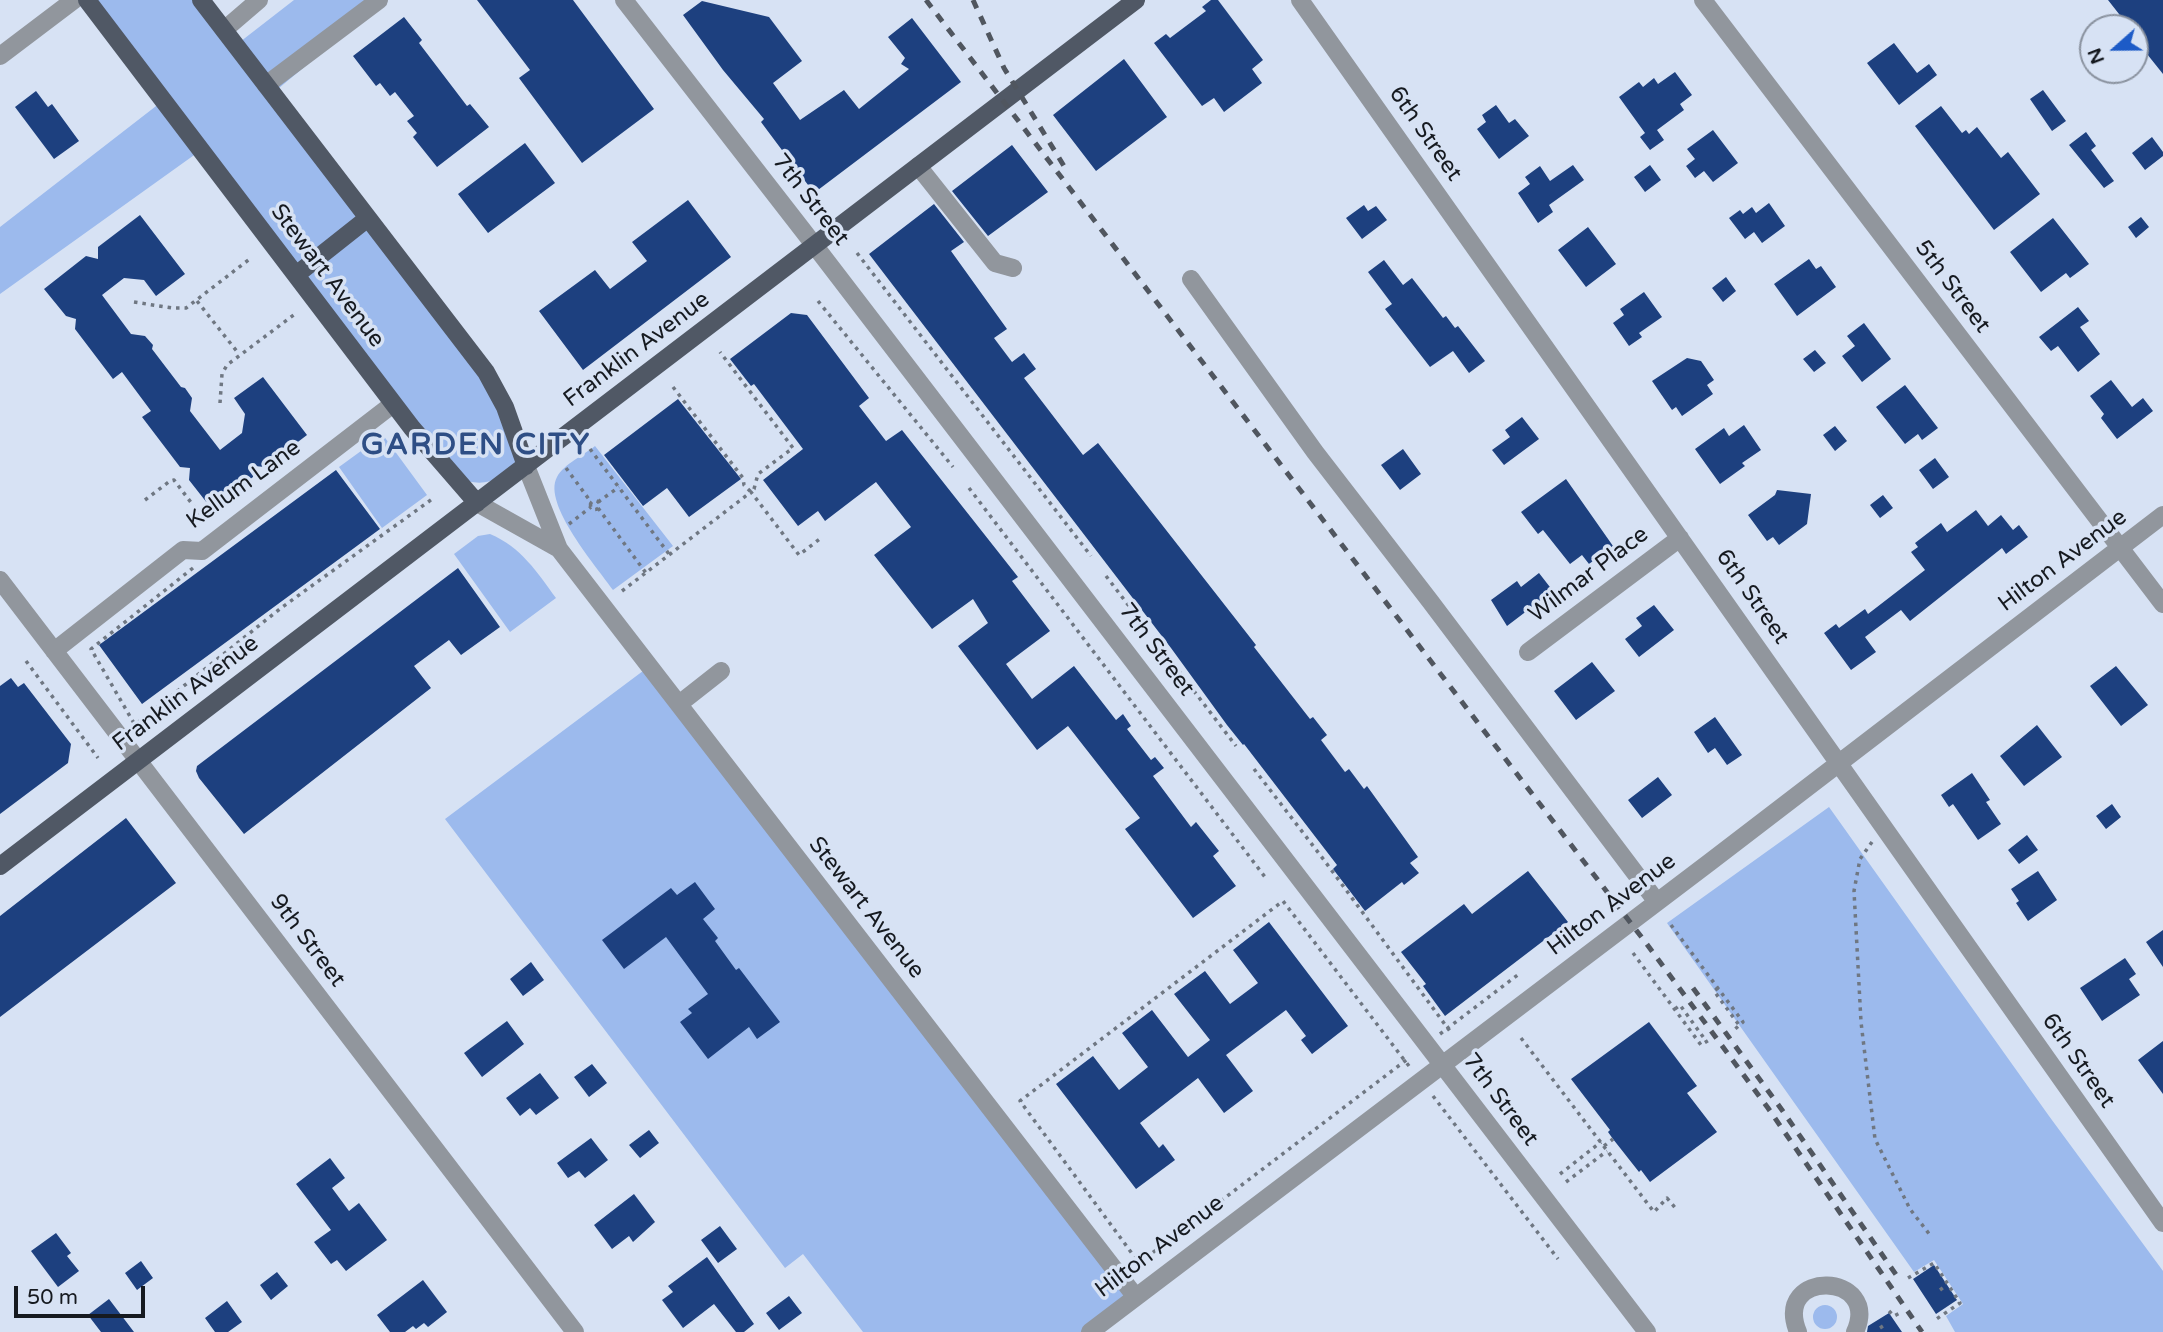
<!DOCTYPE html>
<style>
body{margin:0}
#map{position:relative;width:2163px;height:1332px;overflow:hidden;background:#d7e2f4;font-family:"Varela Round",sans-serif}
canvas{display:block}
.north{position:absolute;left:2079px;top:14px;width:70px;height:70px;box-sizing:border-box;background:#d7e2f4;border:2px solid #8a929f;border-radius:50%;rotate:249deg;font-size:19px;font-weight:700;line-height:28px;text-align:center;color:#161a20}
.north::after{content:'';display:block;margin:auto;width:24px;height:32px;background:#1d5bc7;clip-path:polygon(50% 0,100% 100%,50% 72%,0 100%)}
.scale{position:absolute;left:14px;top:1286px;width:131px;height:32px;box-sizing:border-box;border:4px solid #161a20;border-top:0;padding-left:9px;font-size:21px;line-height:24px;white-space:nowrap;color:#161a20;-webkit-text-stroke:5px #d7e2f4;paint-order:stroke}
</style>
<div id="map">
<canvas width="2163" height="1332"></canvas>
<div class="north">N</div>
<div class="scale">50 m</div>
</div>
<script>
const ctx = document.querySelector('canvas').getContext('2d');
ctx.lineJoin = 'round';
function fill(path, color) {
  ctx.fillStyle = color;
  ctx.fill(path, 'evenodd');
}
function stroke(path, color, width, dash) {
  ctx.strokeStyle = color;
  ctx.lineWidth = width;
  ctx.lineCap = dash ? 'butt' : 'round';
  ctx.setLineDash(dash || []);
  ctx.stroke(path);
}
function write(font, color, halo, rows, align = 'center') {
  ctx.font = font + ' "Varela Round",sans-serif';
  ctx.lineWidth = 7;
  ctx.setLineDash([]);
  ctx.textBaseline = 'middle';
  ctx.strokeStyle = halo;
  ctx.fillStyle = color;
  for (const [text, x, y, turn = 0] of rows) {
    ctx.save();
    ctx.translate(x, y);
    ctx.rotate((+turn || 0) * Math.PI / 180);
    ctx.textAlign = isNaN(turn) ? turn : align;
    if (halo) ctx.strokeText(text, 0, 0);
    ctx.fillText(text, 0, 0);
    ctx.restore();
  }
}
fill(new Path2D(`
 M82,0H202L236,45L294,0H380L369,13L273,93L510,412L518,459C499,482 485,488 456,478L197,153L0,294V227L160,103Z
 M383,435L427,495L382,528L339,467Z
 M595,446L673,546L613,590C597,567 542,504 557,477C564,464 584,455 595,446Z
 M490,534C521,547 537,572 556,598L510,632L454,554L478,536Z
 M651,665L1135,1296L1089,1332H863L803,1254L785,1268L445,819Z
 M1829,807L2049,1116L2163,1271V1332H1955L1946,1316L1963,1304L1934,1260L1914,1272L1667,923Z
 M1813 1317a12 12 0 1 1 24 0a12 12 0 1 1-24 0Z`), '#9cbaed');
fill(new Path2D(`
 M477,0H573L654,109L582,163L519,78L530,70Z
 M1211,0H1218L1263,60L1252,69L1262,83L1224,112L1214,98L1202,106L1154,43L1166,34L1170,38L1206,11L1202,7Z
 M2108,0H2163V74L2135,39V28H2130Z
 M702,1L769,17L802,61L773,83L800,120L844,90L859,109L909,69L901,64L905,58L888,37L912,18L961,82L814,193L761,122L764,119L723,70L683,15Z
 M404,17L422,40L419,43L467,106L470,104L489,127L437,167L413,137L417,133L407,121L414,116L395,92L390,96L380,83L376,86L353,56Z
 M1894,43L1917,73L1929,64L1937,75L1899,105L1867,63Z
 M1124,59L1167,117L1096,171L1053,115Z
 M1675,72L1692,95L1680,104L1684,110L1657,130L1664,140L1650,150L1640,137L1645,133L1619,97L1639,82L1643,87L1654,78L1658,84Z
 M2043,90L2066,121L2052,131L2030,99Z
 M36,91L48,107L52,104L79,141L54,159L15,107Z
 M1496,105L1509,123L1515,119L1529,136L1499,159L1477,129L1486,122L1482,115Z
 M1941,106L1962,133L1966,130L1969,134L1977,127L2001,158L2008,152L2040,194L1994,230L1915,126Z
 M1713,130L1738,163L1713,182L1704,171L1695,178L1686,166L1695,159L1687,149Z
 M2086,132L2096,146L2091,150L2114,181L2104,188L2069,145Z
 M2152,137L2163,152V156L2145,170L2132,153Z
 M525,143L555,183L488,233L458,194Z
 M1012,145L1048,192L988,236L952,191Z
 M1573,165L1584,180L1549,205L1553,212L1538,223L1518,193L1530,184L1525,177L1540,166L1550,181Z
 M1650,165L1661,180L1645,192L1634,177Z
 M688,200L731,257L583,370L539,311L595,270L610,289L647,261L632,242Z
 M1769,203L1785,226L1762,243L1754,232L1745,239L1729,218L1740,210L1743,214L1752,207L1756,213Z
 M934,204L964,242L951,251L1007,329L994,338L1012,362L1024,353L1036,369L1024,378L1083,455L1098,443L1256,645L1254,647L1310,719L1313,717L1327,735L1321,740L1345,772L1349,769L1364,789L1367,786L1418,857L1410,863L1419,873L1404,885L1402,882L1365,911L1333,869L1337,865L1244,744L1243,745L1227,725L1171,648L869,254Z
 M1364,205L1368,211L1376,206L1387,220L1362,239L1346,218Z
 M140,215L185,274L156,296L144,280L124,278L102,295L131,334L145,336L153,345L152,349L181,387L185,388L192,398L190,411L220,450L242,433L245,414L234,398L263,377L307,435L265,467L254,466L253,477L211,508L189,480L190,468L180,467L142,417L151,411L122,372L113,379L75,329L76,319L66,316L44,289L86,256L98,259V247Z
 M2141,217L2149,227L2136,238L2128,227Z
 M2053,218L2089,264L2070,278L2066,273L2041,292L2010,252Z
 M1588,227L1616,264L1586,287L1558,250Z
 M1809,259L1816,269L1821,266L1836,287L1797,316L1774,284Z
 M1384,260L1403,285L1412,278L1443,318L1446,316L1455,328L1458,326L1485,361L1469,373L1453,351L1430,367L1385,309L1392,304L1368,272Z
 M1726,277L1736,291L1723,302L1712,288Z
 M1644,292L1662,317L1639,333L1642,337L1629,346L1613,323L1624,315L1620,309Z
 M2078,307L2089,321L2080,327L2100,354L2078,372L2058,346L2051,351L2039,337Z
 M791,313L807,315L869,398L859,406L886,441L902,430L1018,577L1012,581L1050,631L1006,664L1032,699L1074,666L1116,720L1123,714L1131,726L1127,729L1151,760L1155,757L1164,768L1153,776L1191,827L1196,822L1219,851L1213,856L1236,886L1193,918L1125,829L1140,818L1068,726L1037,750L958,646L988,623L973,599L932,629L874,555L911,527L876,482L825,521L818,511L798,526L763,480L803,449L754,384L751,386L730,359Z
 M1864,323L1891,359L1862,382L1842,356L1855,346L1847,336Z
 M1815,350L1826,363L1814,372L1803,359Z
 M1687,358L1701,361L1714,380L1707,385L1713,394L1682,416L1676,407L1672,410L1652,381Z
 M2111,380L2132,407L2143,398L2153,411L2117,439L2101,418L2104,414L2090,396Z
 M1905,385L1938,428L1922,440L1918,434L1905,444L1876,407Z
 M678,399L741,479L689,517L667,488L643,506L604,455Z
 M1522,417L1539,439L1504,465L1492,450L1510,437L1505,430Z
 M1744,425L1761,450L1742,463L1745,466L1720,484L1695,449L1724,428L1729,436Z
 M1835,426L1847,441L1835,451L1823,435Z
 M1403,449L1421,474L1400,490L1381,465Z
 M1935,458L1949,477L1933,489L1919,470Z
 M336,470L380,529L142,704L99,645Z
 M1566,479L1613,546L1589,564L1582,555L1570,564L1543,530L1538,534L1521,512Z
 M1777,490L1811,494L1807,524L1779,545L1773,537L1767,541L1748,515L1775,495Z
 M1883,495L1893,508L1880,518L1870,505Z
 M1976,510L1988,526L2001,515L2013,530L2019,525L2028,537L2006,554L2002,548L1910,621L1901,610L1865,637L1876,652L1851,670L1824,633L1836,624L1839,628L1865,609L1868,614L1925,570L1911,552L1918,547L1915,543L1941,523L1947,532Z
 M458,568L500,627L461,655L449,640L414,666L431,688L244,834L199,778L196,771L197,766Z
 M1539,573L1553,591L1507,626L1491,600L1517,581L1521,587Z
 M1654,605L1674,630L1639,657L1625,639L1642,626L1636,618Z
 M1592,662L1615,691L1576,720L1554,691Z
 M2116,666L2148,705L2121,726L2090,686Z
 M11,678L18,687L24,683L71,744L68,763L0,814V686Z
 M1715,717L1742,755L1727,765L1715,748L1708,753L1694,732Z
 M2037,725L2062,757L2024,786L2000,756Z
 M1972,773L1990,800L1986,802L2001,824L1978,840L1953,804L1949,807L1941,795Z
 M1658,777L1672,795L1642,818L1628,800Z
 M2112,804L2121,817L2106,829L2096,816Z
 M126,818L176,883L0,1017V916Z
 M2027,835L2038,850L2019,864L2008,850Z
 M1528,871L1568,922L1445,1016L1423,986L1426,984L1401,952L1464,904L1472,914Z
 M2038,871L2057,900L2028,921L2016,903L2019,901L2011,889Z
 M695,882L715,909L703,919L718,938L715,941L736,970L739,968L780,1022L757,1039L749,1027L708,1059L680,1022L692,1013L688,1009L708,994L666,937L624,969L602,940L671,888L677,895Z
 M1269,922L1348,1026L1312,1054L1301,1040L1306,1036L1286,1010L1226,1055L1253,1091L1224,1113L1198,1078L1140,1123L1159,1148L1163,1144L1175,1160L1136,1189L1056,1084L1093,1056L1119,1090L1148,1067L1122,1033L1152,1010L1188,1057L1210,1040L1174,994L1205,971L1230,1004L1258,983L1233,950Z
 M2163,930V967L2146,942Z
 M2125,958L2136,974L2129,979L2140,995L2102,1021L2080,988Z
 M531,962L544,980L523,996L510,979Z
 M507,1021L524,1044L482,1077L464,1053Z
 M1649,1022L1697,1086L1687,1093L1717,1132L1650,1182L1641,1170L1639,1172L1613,1139L1608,1132L1610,1130L1571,1079Z
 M2163,1041V1094L2138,1060Z
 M592,1064L607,1083L589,1097L574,1077Z
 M540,1073L559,1098L536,1115L530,1108L520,1116L506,1098Z
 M649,1130L659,1143L640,1158L629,1145Z
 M591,1138L608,1160L585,1178L579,1171L568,1178L557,1163Z
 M330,1158L345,1178L332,1188L349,1211L359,1203L387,1240L346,1271L337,1260L331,1264L314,1242L331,1230L296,1184Z
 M634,1194L655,1222L633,1242L629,1236L612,1249L594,1225Z
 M720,1226L737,1249L718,1263L701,1240Z
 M56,1233L71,1253L67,1256L79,1271L58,1287L31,1251Z
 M707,1257L754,1324L744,1332H736L714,1304L683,1328L662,1300L673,1292L668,1286Z
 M141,1261L153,1278L137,1290L125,1273Z
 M1934,1265L1957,1300L1936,1314L1913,1279Z
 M277,1272L288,1286L271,1300L260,1285Z
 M423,1280L447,1312L428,1327L424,1323L416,1329L413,1326L405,1332H390L377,1315Z
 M789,1296L802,1313L779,1330L766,1313Z
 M109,1299L134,1332H101L88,1315Z
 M227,1301L242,1322L228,1332H215L205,1318Z
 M1889,1313L1902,1332H1867L1868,1326Z`), '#1d407f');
stroke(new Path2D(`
 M857,253L1091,556
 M197,301L239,354
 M818,301L953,467
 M134,302L172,308H186L251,258
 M673,387L743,478L744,485L751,492L754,489L758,474L793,448L720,352
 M220,403L222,374L227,365L295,314
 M590,449L669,554
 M566,468L591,502
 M969,488L1265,877
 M145,500L170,481L174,480L208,525
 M590.5 505a4.5 4.5 0 1 1 9 0a4.5 4.5 0 1 1-9 0Z
 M598,502L619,487
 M598,508L646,573
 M569,524L591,507
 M193,568L91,649L135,725L281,608L435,497
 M1106,576L1236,746
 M622,591L751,492L799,555L821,538
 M26,661L98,758
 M1254,769L1324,860L1452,1034
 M1872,842L1860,859L1854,891L1861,1022L1875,1139L1910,1209L1930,1235
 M1671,925L1743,1022L1734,1030
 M1633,953L1701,1045L1709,1040
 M1718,988L1714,991L1739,1025
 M1675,1009L1680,1005L1706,1041
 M1440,1034L1519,974
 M1521,1038L1654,1212L1667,1198L1677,1210
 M1409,1066L1405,1061L1283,901L1020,1101L1139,1263L1405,1061L1410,1057
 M1475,1072L1480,1070L1477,1065
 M1433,1096L1558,1259
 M1604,1146L1613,1139
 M1560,1174L1601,1142
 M1566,1182L1607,1151
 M1908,1278L1934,1263L1960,1303L1935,1320
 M1940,1290L1944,1287
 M1889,1311L1894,1316L1900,1313
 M1880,1328L1886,1324`), '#6f7782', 3.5, [3.5, 5]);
stroke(new Path2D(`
 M624,0L815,246L1647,1332
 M1300,0L2163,1223
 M1703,0L2163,604
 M224,30L259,0
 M0,56L74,0
 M266,85L379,0
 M918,166L995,263L1013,268
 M1191,279L1315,452L1430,601L1657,902
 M526,466L559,549L1135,1296
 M477,503L559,549
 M0,580L575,1332
 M54,651L183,550L202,551L393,404
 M1528,652L1680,538
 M679,704L721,671
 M1090,1332L1710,862L2163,515
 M1798,1332C1772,1268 1882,1272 1855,1332`), '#91969d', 18);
stroke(new Path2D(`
 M87,0L412,428L477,503
 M201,0L486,372L505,407L526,466
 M296,275L368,218
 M0,866L1136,0`), '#505865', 18);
stroke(new Path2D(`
 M926,0L1646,943L1768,1108L1922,1332
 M973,0L1004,68L1067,171
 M1693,988L1782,1110L1899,1279`), '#50565f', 5, [9, 9]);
write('23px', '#161a20', '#d7e2f4', [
 ["6th Street",1425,134,55],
 ["7th Street",810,200,52],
 ["Stewart Avenue",327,276,53],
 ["5th Street",1952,287,53],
 ["Franklin Avenue",637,350,-37],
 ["Kellum Lane",244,485,-36],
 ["Hilton Avenue",2063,561,-37],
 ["Wilmar Place",1589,575,-37],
 ["6th Street",1752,597,55],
 ["7th Street",1156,650,53],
 ["Franklin Avenue",186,694,-37],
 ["Hilton Avenue",1612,905,-37],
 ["Stewart Avenue",866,908,52],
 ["9th Street",307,941,53],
 ["6th Street",2078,1061,55],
 ["7th Street",1500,1100,53],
 ["Hilton Avenue",1160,1247,-37]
]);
ctx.letterSpacing = '2px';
write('bold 30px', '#2e4e85', '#d7e2f4', [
 ["GARDEN CITY",476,446]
]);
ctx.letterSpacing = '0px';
</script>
